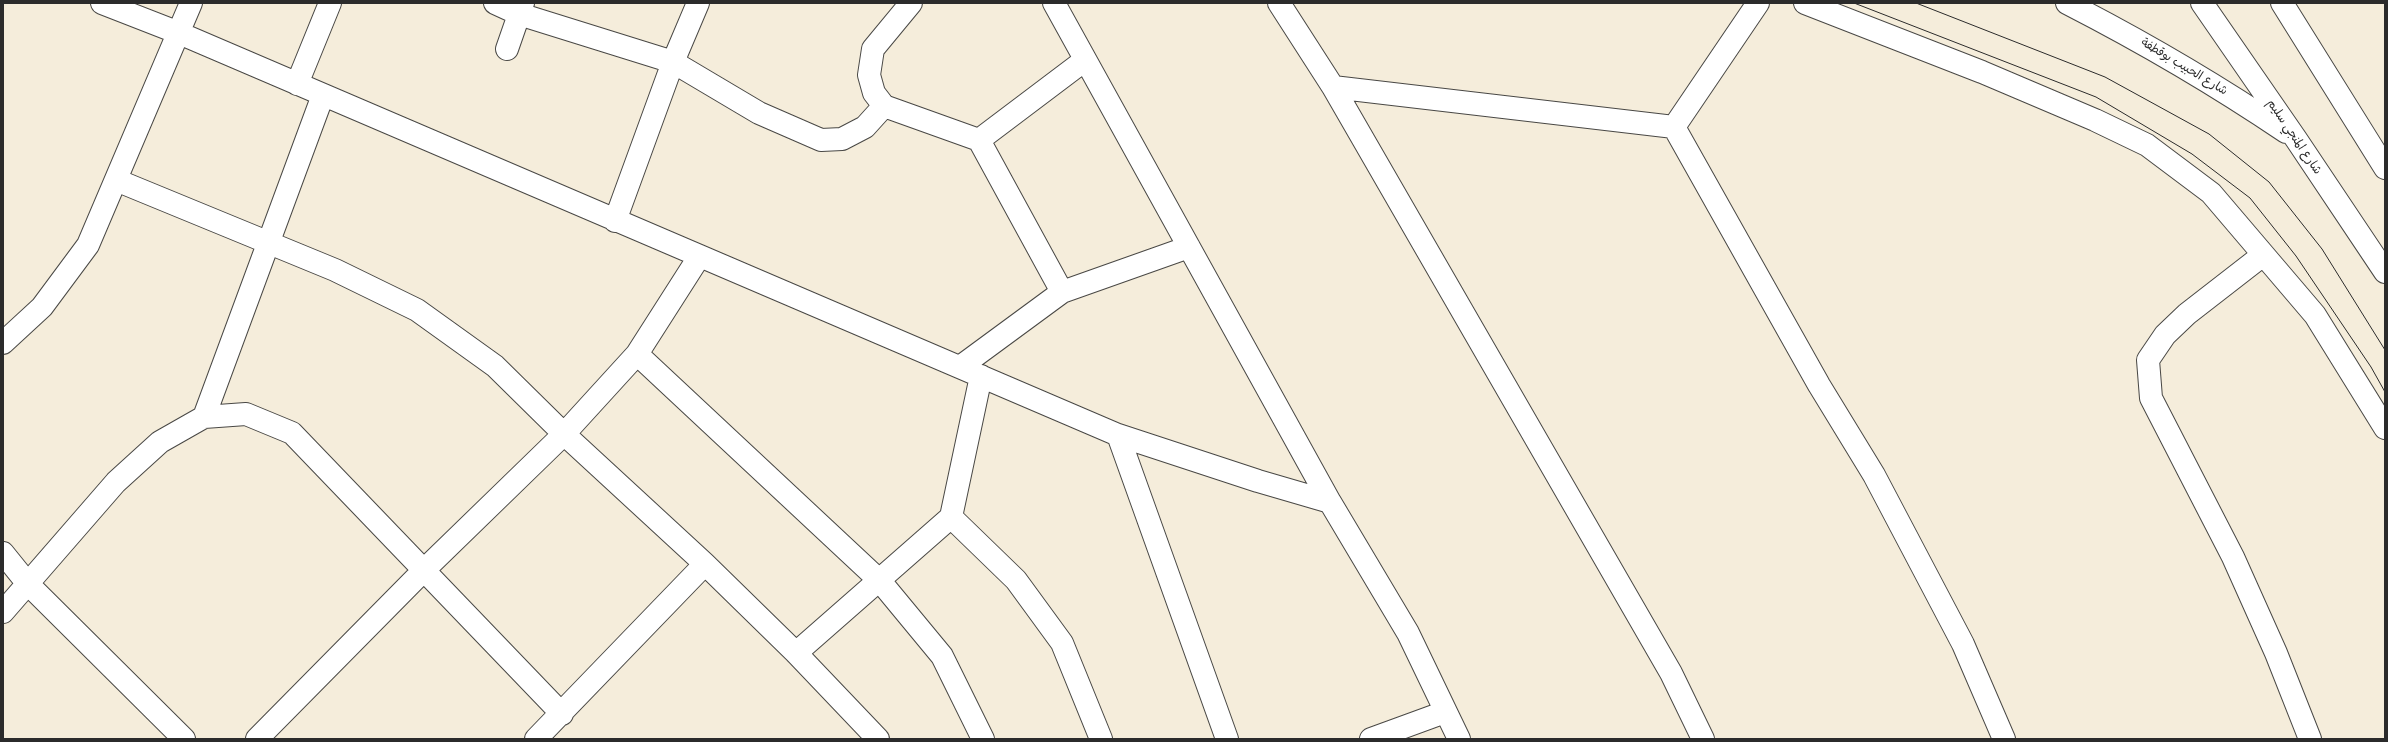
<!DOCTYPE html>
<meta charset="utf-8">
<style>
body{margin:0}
#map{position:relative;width:2388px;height:742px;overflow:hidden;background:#f5eddb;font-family:Sriracha,sans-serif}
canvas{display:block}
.frame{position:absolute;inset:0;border:4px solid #2b2b2b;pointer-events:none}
</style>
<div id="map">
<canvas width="2388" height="742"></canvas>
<div class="frame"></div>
</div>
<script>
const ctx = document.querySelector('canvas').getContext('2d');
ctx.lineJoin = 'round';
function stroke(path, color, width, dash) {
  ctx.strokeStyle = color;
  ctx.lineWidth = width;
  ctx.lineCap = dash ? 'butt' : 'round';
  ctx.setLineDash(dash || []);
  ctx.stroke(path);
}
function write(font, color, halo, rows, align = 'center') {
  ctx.font = font + ' Sriracha,"Playpen Sans Arabic",sans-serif';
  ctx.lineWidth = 3.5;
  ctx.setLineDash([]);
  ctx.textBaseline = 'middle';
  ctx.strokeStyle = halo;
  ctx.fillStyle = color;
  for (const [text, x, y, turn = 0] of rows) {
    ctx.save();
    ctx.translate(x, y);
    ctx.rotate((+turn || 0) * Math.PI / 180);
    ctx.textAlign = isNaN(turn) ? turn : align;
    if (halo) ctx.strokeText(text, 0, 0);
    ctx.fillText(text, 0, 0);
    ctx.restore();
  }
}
const minor = new Path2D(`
 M102,3L179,33L1118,435L1258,481L1330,502L1408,633L1459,739
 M495,3L519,14L673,62L759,113L821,140L842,139L865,127L884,106
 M911,3L873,49L869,75L874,93L884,106L979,140L1062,292
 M1054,3L1330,502
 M1279,3L1333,87L1671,673L1703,739
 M1805,3L1982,72L2095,120L2147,145L2211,193L2315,315L2385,428
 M507,49L523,3
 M297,84L330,3
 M1333,87L1674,127L1819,385L1874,475L1963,644L2004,739
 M1674,127L1758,3
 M979,140L1085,60
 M116,180L335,270L417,310L495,366L564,434L705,564L536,739
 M615,221L673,62L698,3
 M2263,255L2187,314L2165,335L2148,360L2151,398L2233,557L2276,653L2310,739
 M3,343L42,307L88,245L191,3
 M637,354L880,581L942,656L983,739
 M960,367L1062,292L1189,247
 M204,417L323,95
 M1118,435L1227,739
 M951,517L981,376
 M3,553L28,584L184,739
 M705,564L796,653L878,739
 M3,612L116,482L160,442L204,417L246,414L292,433L562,714
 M796,653L951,517L1016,580L1062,643L1101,739
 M257,739L423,571L564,434L637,354L699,257
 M1371,739L1445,712`);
const major = new Path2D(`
 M2067,3C2143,42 2215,84 2286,132
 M2202,3L2296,139L2385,272
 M2282,3L2385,168`);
stroke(minor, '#494845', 24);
stroke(major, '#494845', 24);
stroke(minor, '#fff', 22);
stroke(major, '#fff', 22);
stroke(new Path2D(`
 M1854,3L2096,97L2192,154L2250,198L2296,256L2371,367L2385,392
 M1916,3L2105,77L2209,134L2269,182L2322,249L2385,350`), '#2b2b2b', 1);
write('12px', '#2b2b2b', '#fff', [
 ["شارع الحبيب بوقطفة",2184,67,31],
 ["شارع المنجي سليم",2294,137,56]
]);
</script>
